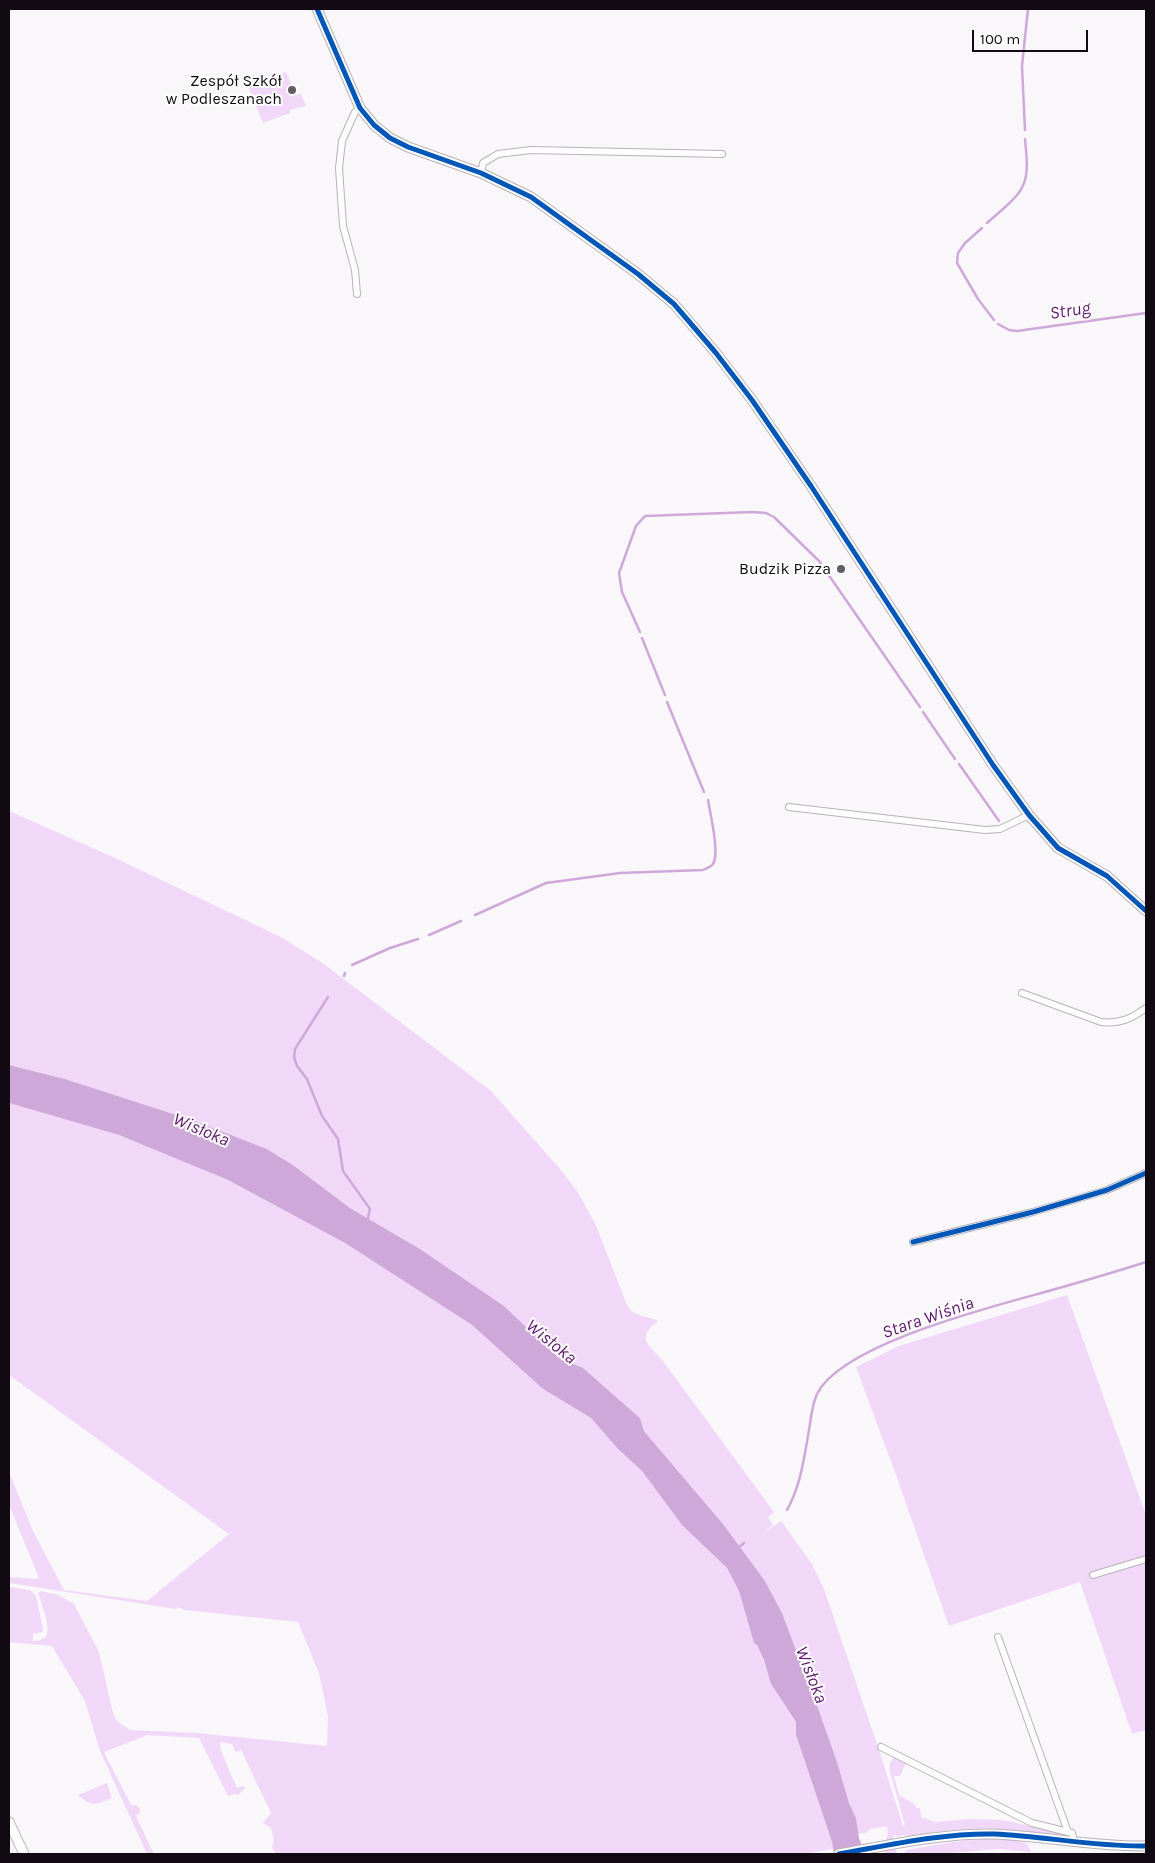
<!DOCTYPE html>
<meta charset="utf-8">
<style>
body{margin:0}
#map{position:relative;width:1155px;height:1863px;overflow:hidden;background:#f9f7fa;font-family:Karla,sans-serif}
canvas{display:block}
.frame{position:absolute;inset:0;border:10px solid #110a13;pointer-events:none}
.scale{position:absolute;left:972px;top:30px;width:116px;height:22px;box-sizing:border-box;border:2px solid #110a13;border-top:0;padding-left:6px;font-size:15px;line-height:18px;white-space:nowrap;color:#110a13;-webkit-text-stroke:4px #fff;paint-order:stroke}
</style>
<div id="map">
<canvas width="1155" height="1863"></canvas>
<div class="frame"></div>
<div class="scale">100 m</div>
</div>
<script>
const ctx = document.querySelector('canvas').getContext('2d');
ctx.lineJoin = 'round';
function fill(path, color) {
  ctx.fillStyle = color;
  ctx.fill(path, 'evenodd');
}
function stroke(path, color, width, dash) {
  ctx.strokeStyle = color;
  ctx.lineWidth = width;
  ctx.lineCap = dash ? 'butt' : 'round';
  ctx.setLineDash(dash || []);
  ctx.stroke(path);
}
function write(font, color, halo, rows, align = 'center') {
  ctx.font = font + ' Karla,sans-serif';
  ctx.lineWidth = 4;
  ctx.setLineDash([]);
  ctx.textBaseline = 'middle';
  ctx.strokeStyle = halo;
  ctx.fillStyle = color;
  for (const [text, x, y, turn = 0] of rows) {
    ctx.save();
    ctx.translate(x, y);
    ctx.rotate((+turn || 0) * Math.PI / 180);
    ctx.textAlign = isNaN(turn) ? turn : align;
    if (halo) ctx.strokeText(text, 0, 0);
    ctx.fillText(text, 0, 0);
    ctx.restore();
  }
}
fill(new Path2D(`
 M286,72L296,95L301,94L306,106L290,110V113L263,123L247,84L274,73L276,77Z
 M9,811L113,857L281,937L324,964L491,1091L560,1169L577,1191L595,1223L627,1305C636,1319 645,1314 658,1321C636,1338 647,1343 663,1361L774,1512L768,1517L773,1525L767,1530V1531L781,1521L812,1564L824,1589L879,1750L903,1826L905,1825L890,1772C889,1766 890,1760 895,1757L1015,1818L906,1763L900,1776H894L899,1795L916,1805V1808H920L921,1817L935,1822L970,1819L1002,1820L1063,1833V1835L990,1828L961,1829L908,1836L901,1835L900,1837L895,1835L893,1838L897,1854H884L888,1832L887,1826L870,1829L866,1833L858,1834L856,1818L849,1803L837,1762L818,1708L782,1613L765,1581L723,1524L644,1431L640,1418L583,1368L559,1358L504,1306L420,1249L350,1208L293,1165L267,1149L195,1121L65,1079L9,1065Z
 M9,1103L119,1135L228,1180L345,1243L472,1325L543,1389L591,1418L618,1449L642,1471L682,1525L727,1568L739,1591L754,1642L757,1645L764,1660L771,1684L796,1722V1735L832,1842L833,1849L804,1854H276L272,1848L274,1840L271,1828L263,1823L271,1813L241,1750L236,1752L232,1744L220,1742L221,1751L237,1788L243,1786L245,1788L238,1795L235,1794L228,1796L199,1738L148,1735L104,1752L131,1805H136L140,1809V1813L136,1816L154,1854H147L100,1751L85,1701L52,1646L9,1642V1587L30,1590L36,1596L43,1629L42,1632L33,1634V1641C38,1641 46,1639 47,1634C50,1625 41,1602 38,1593L41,1591L58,1595L74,1604L99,1652L113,1713L117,1721L130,1730L197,1733L327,1746L328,1716L319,1673L298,1622L185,1610L178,1607L176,1609L9,1583V1577L37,1579L39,1578L9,1505V1472L33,1531L64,1590L147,1601L229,1534L9,1375Z
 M1067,1295L1146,1515V1730L1132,1734L1080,1582L949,1626L895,1472L856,1367L899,1346Z
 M107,1783L112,1798C96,1804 92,1808 78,1795Z
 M984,1839H1005L1020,1841L1027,1844L1031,1852L998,1849L938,1854H904L906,1850L953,1842Z`), '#f1d8f8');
fill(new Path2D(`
 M9,1065L65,1079L195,1121L267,1149L293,1165L350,1208L420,1249L504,1306L559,1358L583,1368L640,1418L644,1431L723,1524L765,1581L782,1613L818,1708L837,1762L849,1803L856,1818L859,1838L865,1854H834L832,1842L796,1735V1722L771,1684L764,1660L757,1645L754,1643L739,1591L727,1568L682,1525L642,1471L618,1449L591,1418L543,1389L472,1325L345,1243L228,1180L119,1135L9,1103Z`), '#cfa8da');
stroke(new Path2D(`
 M1025,130L1022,66L1028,9
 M987,223C998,213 1020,197 1024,183C1029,170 1026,152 1025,139
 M982,228L965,243L958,253L957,263L978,299L994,320
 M998,324L1009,330L1017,331L1146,313
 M640,632L622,592L619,573L636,526L645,516L752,512L766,513L774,517L819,561L920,707
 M642,638L665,695
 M667,702L704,792
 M923,712L955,759
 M959,764L999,821
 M475,915L546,883L620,873L703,870C707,868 711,867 713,864C720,854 710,813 708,800
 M429,935L461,921
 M352,965L390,948L418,939
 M344,976L345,973
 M328,997L295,1049L294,1057L297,1066L307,1079L322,1116L338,1139L343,1171L370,1209L367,1222
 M787,1510C801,1485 804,1458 809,1430C811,1418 812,1405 817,1394C842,1343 999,1305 1052,1290C1084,1281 1115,1272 1146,1262
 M738,1548L744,1543`), '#cfa8da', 2.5);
const minor = new Path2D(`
 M481,173L483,163L498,154L531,150L722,154
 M357,294L355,270L343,226L339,168L342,141L355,112L360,108
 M789,807L985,830L1000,829L1029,815
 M1022,993L1101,1022C1120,1024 1131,1019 1146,1008
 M913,1242L1033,1212L1107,1190L1146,1173
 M1093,1575L1146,1559
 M998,1637L1068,1832
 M881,1747L1032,1823L1072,1833L1074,1841`);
const tertiary = new Path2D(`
 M317,9L360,108L374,125L390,138L408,147L481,173L531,197L638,274L674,304L716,353L752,400L811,486L993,765L1029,815L1058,848L1107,876L1146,911
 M9,1822L24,1854
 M839,1854C890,1845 942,1833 994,1834C1045,1836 1095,1847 1146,1846`);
stroke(minor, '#b8b3b9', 8);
stroke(tertiary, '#b8b3b9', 11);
stroke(minor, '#fefefe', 6);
stroke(tertiary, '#fefefe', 9);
stroke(new Path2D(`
 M317,9L360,108L374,125L390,138L408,147L481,173L531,197L638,274L674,304L716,353L752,400L811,486L993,765L1029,815L1058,848L1107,876L1146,911
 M913,1242L1033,1212L1107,1190L1146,1173
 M839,1854C890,1845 942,1833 994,1834C1045,1836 1095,1847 1146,1846`), '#0057b8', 5);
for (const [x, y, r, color] of [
 [292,90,5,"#625d64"],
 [841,569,5,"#625d64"]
]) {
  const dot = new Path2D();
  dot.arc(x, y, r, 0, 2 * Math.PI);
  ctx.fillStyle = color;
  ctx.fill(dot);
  stroke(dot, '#fff', 2);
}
write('16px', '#110a13', '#fff', [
 ["Zespół Szkół",282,81],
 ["w Podleszanach",282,99],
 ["Budzik Pizza",831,569]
], 'right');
write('italic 18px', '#5e196f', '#fff', [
 ["Strug",1070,311,-8],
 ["Wisłoka",201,1130,23],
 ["Stara Wiśnia",928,1318,-19],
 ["Wisłoka",551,1342,39],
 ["Wisłoka",811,1675,69]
]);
</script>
